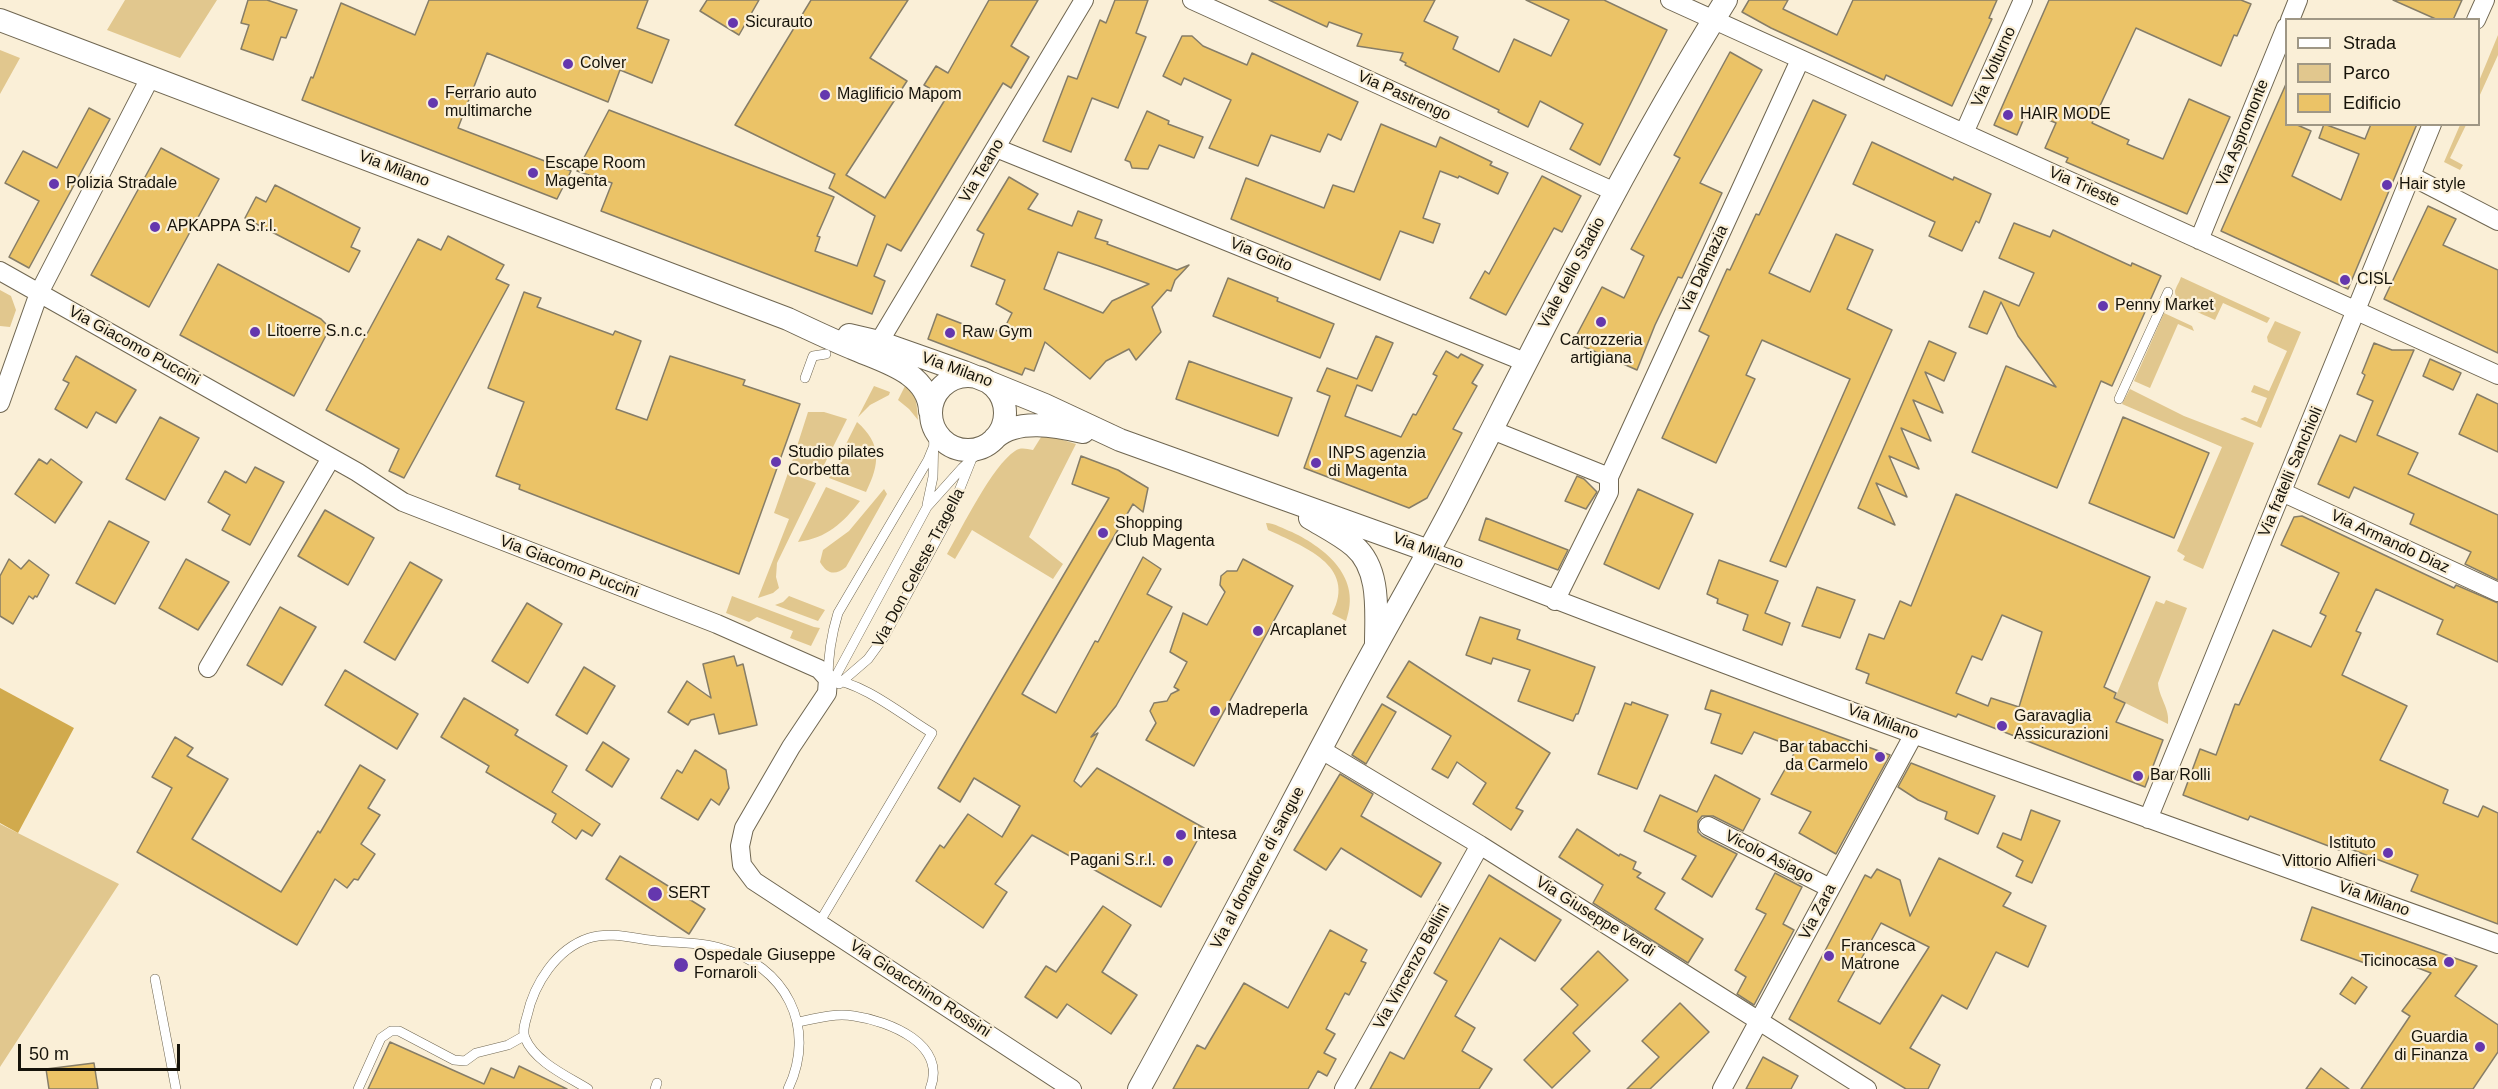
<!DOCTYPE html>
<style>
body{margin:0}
#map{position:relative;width:2498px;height:1089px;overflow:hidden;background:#faefd7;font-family:Helvetica,sans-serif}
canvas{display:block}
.legend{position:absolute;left:2285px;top:18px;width:195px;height:108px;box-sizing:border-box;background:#faefd7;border:2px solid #9f9785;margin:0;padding:8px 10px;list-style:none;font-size:18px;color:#16130a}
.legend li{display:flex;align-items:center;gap:12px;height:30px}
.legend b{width:30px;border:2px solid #9f9785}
.scale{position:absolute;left:18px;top:1044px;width:162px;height:27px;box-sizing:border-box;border:3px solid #16130a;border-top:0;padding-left:8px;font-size:18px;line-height:21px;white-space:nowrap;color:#16130a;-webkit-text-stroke:4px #faefd7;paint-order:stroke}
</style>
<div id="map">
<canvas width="2498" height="1089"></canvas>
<ul class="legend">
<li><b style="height:8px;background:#fff"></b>Strada</li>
<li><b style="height:16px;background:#e1c78e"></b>Parco</li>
<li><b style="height:16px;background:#ebc367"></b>Edificio</li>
</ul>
<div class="scale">50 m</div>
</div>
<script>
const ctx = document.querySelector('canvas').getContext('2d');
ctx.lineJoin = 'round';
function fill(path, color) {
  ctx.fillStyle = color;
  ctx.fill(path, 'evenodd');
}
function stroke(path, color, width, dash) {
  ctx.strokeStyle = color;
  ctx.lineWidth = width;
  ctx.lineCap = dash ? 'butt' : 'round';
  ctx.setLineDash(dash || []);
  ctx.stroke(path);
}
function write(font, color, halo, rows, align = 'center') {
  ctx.font = font + ' Helvetica,sans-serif';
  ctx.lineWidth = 4.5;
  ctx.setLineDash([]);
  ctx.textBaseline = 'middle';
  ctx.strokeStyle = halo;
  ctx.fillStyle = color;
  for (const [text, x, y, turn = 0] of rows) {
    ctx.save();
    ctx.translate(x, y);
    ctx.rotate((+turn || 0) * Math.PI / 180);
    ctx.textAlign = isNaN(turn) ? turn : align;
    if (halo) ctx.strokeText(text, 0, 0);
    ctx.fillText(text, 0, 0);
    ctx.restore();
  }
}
fill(new Path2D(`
 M125,0H217L180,58L107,30Z
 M2498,35V55L2479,97V81Z
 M0,50L20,58L0,94Z
 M2460,125H2466L2450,158L2463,165L2460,170L2444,162Z
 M2181,277L2270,318L2267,323L2223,303L2215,320C2205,315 2174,304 2175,291C2176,287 2180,281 2181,277Z
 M0,290L11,296L16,310L10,327L0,326Z
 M2164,313L2192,326L2194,331L2178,324L2150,388L2134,381Z
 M2275,321L2301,332L2261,428L2240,419L2245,417L2257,422L2267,398L2251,392L2254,385L2269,391L2287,351L2268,342L2267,337Z
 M906,384C917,393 917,407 918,420L909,409L898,400Z
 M874,386L890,392L889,395L870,405L858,417Z
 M2130,389L2184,416L2254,443L2203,569L2183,560L2185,556L2177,551L2222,447L2122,404Z
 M808,412H824L847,419L819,475L791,465Z
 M857,422C882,444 880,464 866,492L829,478Z
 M1043,434L1076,444L1029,537L1063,564L1053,579L972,530L955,559L947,554C962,528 992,466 1015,451C1021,447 1026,449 1033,450Z
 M788,473L816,483L777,563L776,577L779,588L773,593L758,598L789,519L774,513Z
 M826,487L860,501C843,523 827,538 798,542Z
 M884,489L887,494L846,567C835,576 827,574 820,562L823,550L849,531Z
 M1266,523C1275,523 1283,529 1292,532C1327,549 1362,578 1346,621L1332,614C1358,565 1302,546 1268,530Z
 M732,596L814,627L820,628L811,646L790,638L793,631L757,617L749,622L726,613Z
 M789,596L825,610L818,621L775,605L783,602Z
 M2166,600L2187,608L2158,683C2159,698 2170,708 2168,724L2115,698L2156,601L2164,604Z
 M0,824L119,884L0,1067Z`), '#e1c78e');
fill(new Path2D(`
 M0,688L74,728L18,833L0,823Z`), '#d1aa4d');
const building = new Path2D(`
 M248,0H267L297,10L286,38L281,37L273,60L241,49L249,25L241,23Z
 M429,0H648L637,28L669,40L652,83L620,70L608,102L487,53L458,128L571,171L557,199L302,100L311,77L313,78L341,3L415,35Z
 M707,0H759L739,35L700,11Z
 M811,0H908L870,58L907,81L846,175L885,198L946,98L924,85L936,66L948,73L989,0H1038L1011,46L1029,57L1011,88L1003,83L901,251L887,244L874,276L885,281L872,314L601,211L612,183L577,171L609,110L834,197L817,236L820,237L815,251L857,266L875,216L829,188L835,174L735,125Z
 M1115,0H1148L1136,33L1146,37L1118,108L1092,98L1071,152L1043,141L1068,76L1077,79L1100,20L1106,23Z
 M1269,0H1435L1424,21L1458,37L1453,49L1499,72L1514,39L1551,56L1569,20L1526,0H1604L1667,30L1600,165L1570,149L1583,124L1540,101L1528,127L1498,112L1499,110L1405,65L1406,63L1400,60L1403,53L1357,46L1362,34L1329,22L1327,27Z
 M1749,0H1788L1783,9L1837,35L1853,0H1997L1989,18L1992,19L1952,106L1886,75L1884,80L1771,28L1742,12Z
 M2049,0H2241L2251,4L2237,36L2234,35L2221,66L2136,28L2092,123L2129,140L2127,144L2163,159L2189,99L2230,117L2187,214L2066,162L2068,158L2045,148L2056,123L2027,111L2017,135L1994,125Z
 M2393,0H2462L2453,20H2438Z
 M1182,36H1192L1203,46L1247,65L1252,53L1358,102L1341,140L1328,134L1320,152L1271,135L1258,166L1209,148L1231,100L1184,78L1181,85L1163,76Z
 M1730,52L1762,70L1700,183L1722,193L1682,278L1678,277L1655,325L1637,370L1573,342L1602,287L1624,298L1644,256L1631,249L1680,158L1674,155Z
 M2286,84V124H2295L2311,131L2292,176L2341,200L2359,154L2319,138L2324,124L2365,139L2371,124H2417L2348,289L2221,231Z
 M1813,100L1846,115L1769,273L1810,292L1836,234L1873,250L1847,309L1892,330L1786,567L1770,561L1850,379L1762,340L1746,375L1755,379L1716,463L1662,438L1709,336L1699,331L1727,269L1730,270L1756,214L1759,215Z
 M89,108L110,119L29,268L9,257L39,201L5,183L23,151L57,168Z
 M1147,111L1169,121L1168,124L1203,137L1194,158L1159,145L1148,169L1132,168L1130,162L1125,160Z
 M1381,124L1436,147L1440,137L1492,162L1490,165L1508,173L1498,194L1459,176L1458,178L1440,171L1423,218L1440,224L1433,243L1400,231L1380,280L1231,219L1246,178L1324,208L1333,185L1354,192Z
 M1872,142L1953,180L1954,177L1991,194L1979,223L1976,221L1962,251L1929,236L1935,222L1853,184Z
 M161,148L219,179L149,307L91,275Z
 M1542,176L1581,196L1562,232L1554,228L1506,315L1470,298L1485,271L1489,274Z
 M1009,177L1038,194L1028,209L1072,226L1078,211L1102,220L1095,238L1108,242L1107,244L1177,270L1189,265L1175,280L1171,291L1167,290L1152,307L1161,332L1136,360L1129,349L1106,361L1090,379L1045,342L1034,371L1025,368L1022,375L928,339L937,314L986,333L988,327L1002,333L1012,313L996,304L1005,280L971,266L984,234L977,230ZM1058,252L1099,266L1149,284L1112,301L1103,313L1044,289Z
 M275,185L360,228L351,247L360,251L349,272L245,218L256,197L266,202Z
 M2428,206L2456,219L2443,245L2498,270V353L2384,299Z
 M2014,223L2050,237L2053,230L2131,266L2132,263L2161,276L2112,386L2101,381L2057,488L1972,452L2006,366L2056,387L2018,336L2001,302L1987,334L1969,327L1984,291L2019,306L2034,273L1999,258Z
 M448,236L504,265L496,279L509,285L404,478L389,471L399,449L326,410L418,239L441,250Z
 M218,264L321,319L330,328L294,396L180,335Z
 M1228,278L1278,298L1277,301L1334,324L1320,358L1213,316Z
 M524,292L541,298L537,307L613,335L615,331L641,341L616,409L647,420L670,356L745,380L743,385L800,404L739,574L519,489L520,485L496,476L524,402L488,388Z
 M1376,336L1393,343L1372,391L1357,385L1345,416L1401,437L1413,414L1416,415L1437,376L1433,374L1446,351L1458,358L1461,354L1483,365L1472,383L1477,386L1453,429L1462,433L1427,498L1409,508L1304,468L1330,396L1317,391L1327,368L1357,379Z
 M1929,341L1956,353L1944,381L1925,372L1943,413L1913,400L1931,441L1901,428L1919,469L1889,456L1907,497L1876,483L1895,525L1858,508Z
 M2374,343L2392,350H2414L2377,435L2418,453L2408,474L2498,515V580L2465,564L2471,552L2410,524L2414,514L2354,487L2349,498L2318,484L2340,435L2356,442L2373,401L2357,394L2365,375L2362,373Z
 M76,356L136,390L116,423L96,412L87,428L55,409L69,383L63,380Z
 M2430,359L2461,373L2453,390L2423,376Z
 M1189,361L1292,398L1278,436L1176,399Z
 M2477,394L2498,404V452L2459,434Z
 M160,417L199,438L165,500L126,479Z
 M2123,417L2209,453L2174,538L2089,503Z
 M1081,456L1118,470L1148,488L1143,512L1133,504L1022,694L1056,713L1095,641L1098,642L1143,557L1161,569L1147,594L1172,607L1116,706L1091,737L1098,733L1074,781L1081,787L1097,768L1204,828L1161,907L1032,835L995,884L1007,892L983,928L916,881L940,845L944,848L968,814L1002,837L1020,806L974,778L960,802L938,788L1109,498L1072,484Z
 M39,459L47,464L51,459L82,482L55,523L15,494Z
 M255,467L284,482L250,545L222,530L230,515L208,502L225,471L246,483Z
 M1577,476L1584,479L1597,492L1586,509L1565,501Z
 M1638,489L1693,514L1659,589L1604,564Z
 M1956,494L2150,577L2104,687L2116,693L2114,698L2125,703L2116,722L2163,740L2145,787L1958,714L1956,717L1866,683L1869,674L1856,669L1869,634L1884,639L1900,601L1911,606ZM2002,615L2042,632L2019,707L1991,698L1988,706L1956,693L1972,656L1982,660Z
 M325,510L374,538L348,585L298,556Z
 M2302,516L2454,588L2456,585L2498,603V662L2437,634L2443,620L2376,589L2356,631L2361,633L2342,675L2407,706L2380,760L2448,790L2443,803L2478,817L2483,806L2498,813V924L2411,891L2418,875L2340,845L2339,850L2250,816L2248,820L2183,795L2200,749L2216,755L2235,704L2239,705L2273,630L2311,647L2326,616L2320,613L2339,573L2281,545L2294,517Z
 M1486,518L1568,550L1558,570L1479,540Z
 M109,521L149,542L115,604L76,583Z
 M9,559L21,569L29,560L49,575L37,597L35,596L33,599L29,596L13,624L0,616V576Z
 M186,559L229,582L198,630L159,608Z
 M1243,559L1293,586L1194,766L1146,740L1156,723L1150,711L1154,703L1167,701L1171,694L1179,690L1174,687L1187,662L1170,652L1183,613L1207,625L1225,592L1220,585L1221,576L1227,571H1237Z
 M1719,560L1778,581L1765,613L1790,623L1782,645L1743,630L1748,615L1717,603L1718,599L1707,594Z
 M410,562L442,580L395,660L364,642Z
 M1817,587L1855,600L1840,638L1802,626Z
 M527,603L562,624L528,683L492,661Z
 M280,607L316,627L282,685L247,665Z
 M1480,617L1520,630L1517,639L1595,667L1578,714H1576L1573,721L1518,701L1530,670L1493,658L1491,664L1466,655Z
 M734,656L737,666L743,664L757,725L719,734L714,714L691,720L688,725L668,712L687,681L711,698L703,664Z
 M1409,661L1550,753L1516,808L1523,811L1511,830L1473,804L1486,783L1457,762L1448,778L1432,769L1451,736L1387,697Z
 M584,667L615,686L587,734L556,715Z
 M345,670L418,714L397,749L325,705Z
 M1711,690L1890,755L1836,854L1799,833L1811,812L1771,794L1797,748L1754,732L1742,754L1711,743L1721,714L1705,709Z
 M464,698L518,730L515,735L567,766L552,792L600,824L592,836L582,830L576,839L552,822L556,814L486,772L489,766L441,737Z
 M1632,702L1668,715L1637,789L1598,774L1625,703L1631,705Z
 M1382,704L1396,712L1366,764L1352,755Z
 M175,737L193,748L187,756L228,779L192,839L281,892L318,831L320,833L360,765L385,780L368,808L380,815L361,844L375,854L358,880L354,879L347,888L335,879L297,945L137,852L172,788L152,777Z
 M603,742L629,759L612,787L586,770Z
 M695,750L726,770L729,788L719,805L711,799L698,820L661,798L677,770L682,773Z
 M1911,763L1995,796L1978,834L1945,819L1947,812L1918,800L1898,787Z
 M1340,774L1373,794L1361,816L1441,863L1421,897L1341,848L1326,870L1294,850Z
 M1715,775L1760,799L1743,831L1713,816H1702L1698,821V832L1702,836L1737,854L1712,897L1682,879L1696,856L1644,831L1660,795L1697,812Z
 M2031,810L2060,821L2032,883L2016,876L2023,861L1997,847L2003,833L2021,840Z
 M1577,829L1619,856L1620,854L1636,862L1633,869L1641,873L1637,877L1665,893L1655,909L1703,939L1688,963L1593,903L1603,885L1559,857Z
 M620,856L705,909L689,934L606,879Z
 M1939,858L2011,893L2003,906L2046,926L2028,967L1996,952L1967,1009L1942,995L1910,1048L1940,1065L1928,1089H1906L1789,1019L1865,875L1871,878L1877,869L1900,880L1910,916ZM1881,923L1929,947L1880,1024L1838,1001Z
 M1775,873L1802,887L1783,924L1794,930L1754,1005L1737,994L1746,977L1735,970L1766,914L1756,909Z
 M1489,875L1561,920L1535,961L1500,938L1455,1016L1475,1028L1462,1051L1492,1069L1479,1089H1370L1390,1052L1404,1059L1447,981L1434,973Z
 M1103,906L1131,925L1102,972L1137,995L1111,1034L1067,1004L1057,1018L1025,997L1046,966L1056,972Z
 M2312,907L2477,966L2455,996L2498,1025V1052L2473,1089H2361L2410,1016L2402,1011L2431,973L2382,954L2373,966L2301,940Z
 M1330,930L1367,950L1361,961L1366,963L1349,995L1345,993L1326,1029L1335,1034L1324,1053L1336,1059L1327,1076L1318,1071L1308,1089H1173L1197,1045L1205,1049L1244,983L1288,1008Z
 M1598,951L1628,980L1573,1033L1590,1051L1552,1088L1524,1060L1578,1005L1561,989Z
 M2352,977L2367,987L2355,1004L2340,994Z
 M1680,1003L1709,1032L1650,1089H1627L1659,1057L1642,1041Z
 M390,1042L484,1084L491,1068L514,1078L519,1066L567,1089H368Z
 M1763,1057L1798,1076L1791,1089H1746Z
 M94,1063L98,1089H49L46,1069Z
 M2321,1068L2349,1089H2306Z`);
fill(building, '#ebc367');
stroke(building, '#867d67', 1.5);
const service = new Path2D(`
 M805,378L813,356L826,354
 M2119,399L2168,292
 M927,505L933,477L934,429
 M839,684L868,659L884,637L947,521L971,461
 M831,685L927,507L962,468L986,446
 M819,923L932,733C902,715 863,682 828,679C828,655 831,636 838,613L928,460L935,443
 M155,979L176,1089
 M799,1022C817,1018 835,1013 854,1016C889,1021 948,1044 930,1089
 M358,1089L381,1038L391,1031H399L454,1060L465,1061L476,1053L508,1045L524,1036
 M588,1089C567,1076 535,1062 525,1038C522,1031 525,1023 527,1016C534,984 556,949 589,938C610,931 636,939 657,941C677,943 701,942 720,948C785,965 818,1027 788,1089
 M655,1089L657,1083`);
const minor = new Path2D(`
 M1192,0L1615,192
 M1670,0L2498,375
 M2290,20L2298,0
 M2476,20L2485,0
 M1964,133L2023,0
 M996,148L1525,362
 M2411,176L2498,221
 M2199,240L2286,27
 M0,271L357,472L403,502L717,624L819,669L828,679L827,693L791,747L744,828L740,846L741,856L742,865L754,881L1072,1089
 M879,342L1084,0
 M0,403L39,293L151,76
 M1492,430L1609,477V492L1555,601
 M1609,477L1800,60
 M2282,492L2498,592
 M1429,551C1591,613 1753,676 1916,735C2110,806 2305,873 2498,944
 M208,668L331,458
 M1320,749L1480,845L1867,1089
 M2148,819L2432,124
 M1708,826L1830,888
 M1344,1089L1480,845
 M1722,1089L1914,734`);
const tertiary = new Path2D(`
 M0,20L788,319C809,329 830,339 852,348C881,361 929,372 930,411
 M849,335L879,342L964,372L1045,405L1120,440L1429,551
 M931 413a37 37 0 1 1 74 0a37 37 0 1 1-74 0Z
 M995,438C1017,418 1057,426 1083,432
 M1310,518C1325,527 1341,535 1354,546C1381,569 1376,612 1376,644
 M1139,1089C1209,962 1276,833 1344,705C1381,635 1421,568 1457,498C1543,330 1626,160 1726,0`);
stroke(service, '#6f6651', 10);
stroke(minor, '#6f6651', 20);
stroke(tertiary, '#6f6651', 24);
stroke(service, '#fff', 9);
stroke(minor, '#fff', 18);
stroke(tertiary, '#fff', 22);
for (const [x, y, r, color] of [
 [733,23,6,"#6537ae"],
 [568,64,6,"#6537ae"],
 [825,95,6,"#6537ae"],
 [433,103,6,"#6537ae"],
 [2008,115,6,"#6537ae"],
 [533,173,6,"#6537ae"],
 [54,184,6,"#6537ae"],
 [2387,185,6,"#6537ae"],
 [155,227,6,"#6537ae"],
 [2345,280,6,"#6537ae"],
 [2103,306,6,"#6537ae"],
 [1601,322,6,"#6537ae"],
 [255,332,6,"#6537ae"],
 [950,333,6,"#6537ae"],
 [776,462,6,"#6537ae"],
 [1316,463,6,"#6537ae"],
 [1103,533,6,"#6537ae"],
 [1258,631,6,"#6537ae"],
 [1215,711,6,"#6537ae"],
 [2002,726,6,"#6537ae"],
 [1880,757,6,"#6537ae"],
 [2138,776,6,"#6537ae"],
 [1181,835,6,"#6537ae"],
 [2388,853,6,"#6537ae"],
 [1168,861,6,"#6537ae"],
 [655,894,8,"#6537ae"],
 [1829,956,6,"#6537ae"],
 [2449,962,6,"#6537ae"],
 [681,965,8,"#6537ae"],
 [2480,1047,6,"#6537ae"]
]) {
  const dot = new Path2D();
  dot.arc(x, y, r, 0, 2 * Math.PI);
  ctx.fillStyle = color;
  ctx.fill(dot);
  stroke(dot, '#faefd7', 2);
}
write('16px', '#16130a', '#faefd7', [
 ["Sicurauto",745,23],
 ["Colver",580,64],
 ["Ferrario auto",445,94],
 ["multimarche",445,112],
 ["Maglificio Mapom",837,95],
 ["HAIR MODE",2020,115],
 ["Escape Room",545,164],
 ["Magenta",545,182],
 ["Polizia Stradale",66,184],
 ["Hair style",2399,185],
 ["APKAPPA S.r.l.",167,227],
 ["CISL",2357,280],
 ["Penny Market",2115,306],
 ["Litoerre S.n.c.",267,332],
 ["Raw Gym",962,333],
 ["Carrozzeria",1601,341,"center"],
 ["artigiana",1601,359,"center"],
 ["Studio pilates",788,453],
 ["Corbetta",788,471],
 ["INPS agenzia",1328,454],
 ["di Magenta",1328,472],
 ["Shopping",1115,524],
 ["Club Magenta",1115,542],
 ["Arcaplanet",1270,631],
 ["Madreperla",1227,711],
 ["Garavaglia",2014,717],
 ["Assicurazioni",2014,735],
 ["Bar tabacchi",1868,748,"right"],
 ["da Carmelo",1868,766,"right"],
 ["Bar Rolli",2150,776],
 ["Intesa",1193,835],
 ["Istituto",2376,844,"right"],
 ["Vittorio Alfieri",2376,862,"right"],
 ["Pagani S.r.l.",1156,861,"right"],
 ["SERT",668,894],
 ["Francesca",1841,947],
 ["Matrone",1841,965],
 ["Ospedale Giuseppe",694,956],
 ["Fornaroli",694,974],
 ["Ticinocasa",2437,962,"right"],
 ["Guardia",2468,1038,"right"],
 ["di Finanza",2468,1056,"right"]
], 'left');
write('16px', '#16130a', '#faefd7', [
 ["Via Volturno",1994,67,-66],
 ["Via Pastrengo",1404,96,24],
 ["Via Aspromonte",2243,133,-68],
 ["Via Milano",394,169,21],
 ["Via Teano",982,171,-59],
 ["Via Trieste",2084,187,24],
 ["Via Goito",1261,255,22],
 ["Via Dalmazia",1704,269,-65],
 ["Viale dello Stadio",1572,273,-62],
 ["Via Giacomo Puccini",134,346,29],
 ["Via Milano",957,370,20],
 ["Via fratelli Sanchioli",2291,472,-67],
 ["Via Armando Diaz",2390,542,25],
 ["Via Milano",1428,551,21],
 ["Via Giacomo Puccini",569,567,21],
 ["Via Don Celeste Tragella",919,568,-62],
 ["Via Milano",1883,722,20],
 ["Vicolo Asiago",1769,857,27],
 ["Via al donatore di sangue",1258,868,-62],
 ["Via Milano",2374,899,20],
 ["Via Zara",1818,912,-62],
 ["Via Giuseppe Verdi",1595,917,32],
 ["Via Vincenzo Bellini",1412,967,-61],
 ["Via Gioacchino Rossini",920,989,33]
]);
</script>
